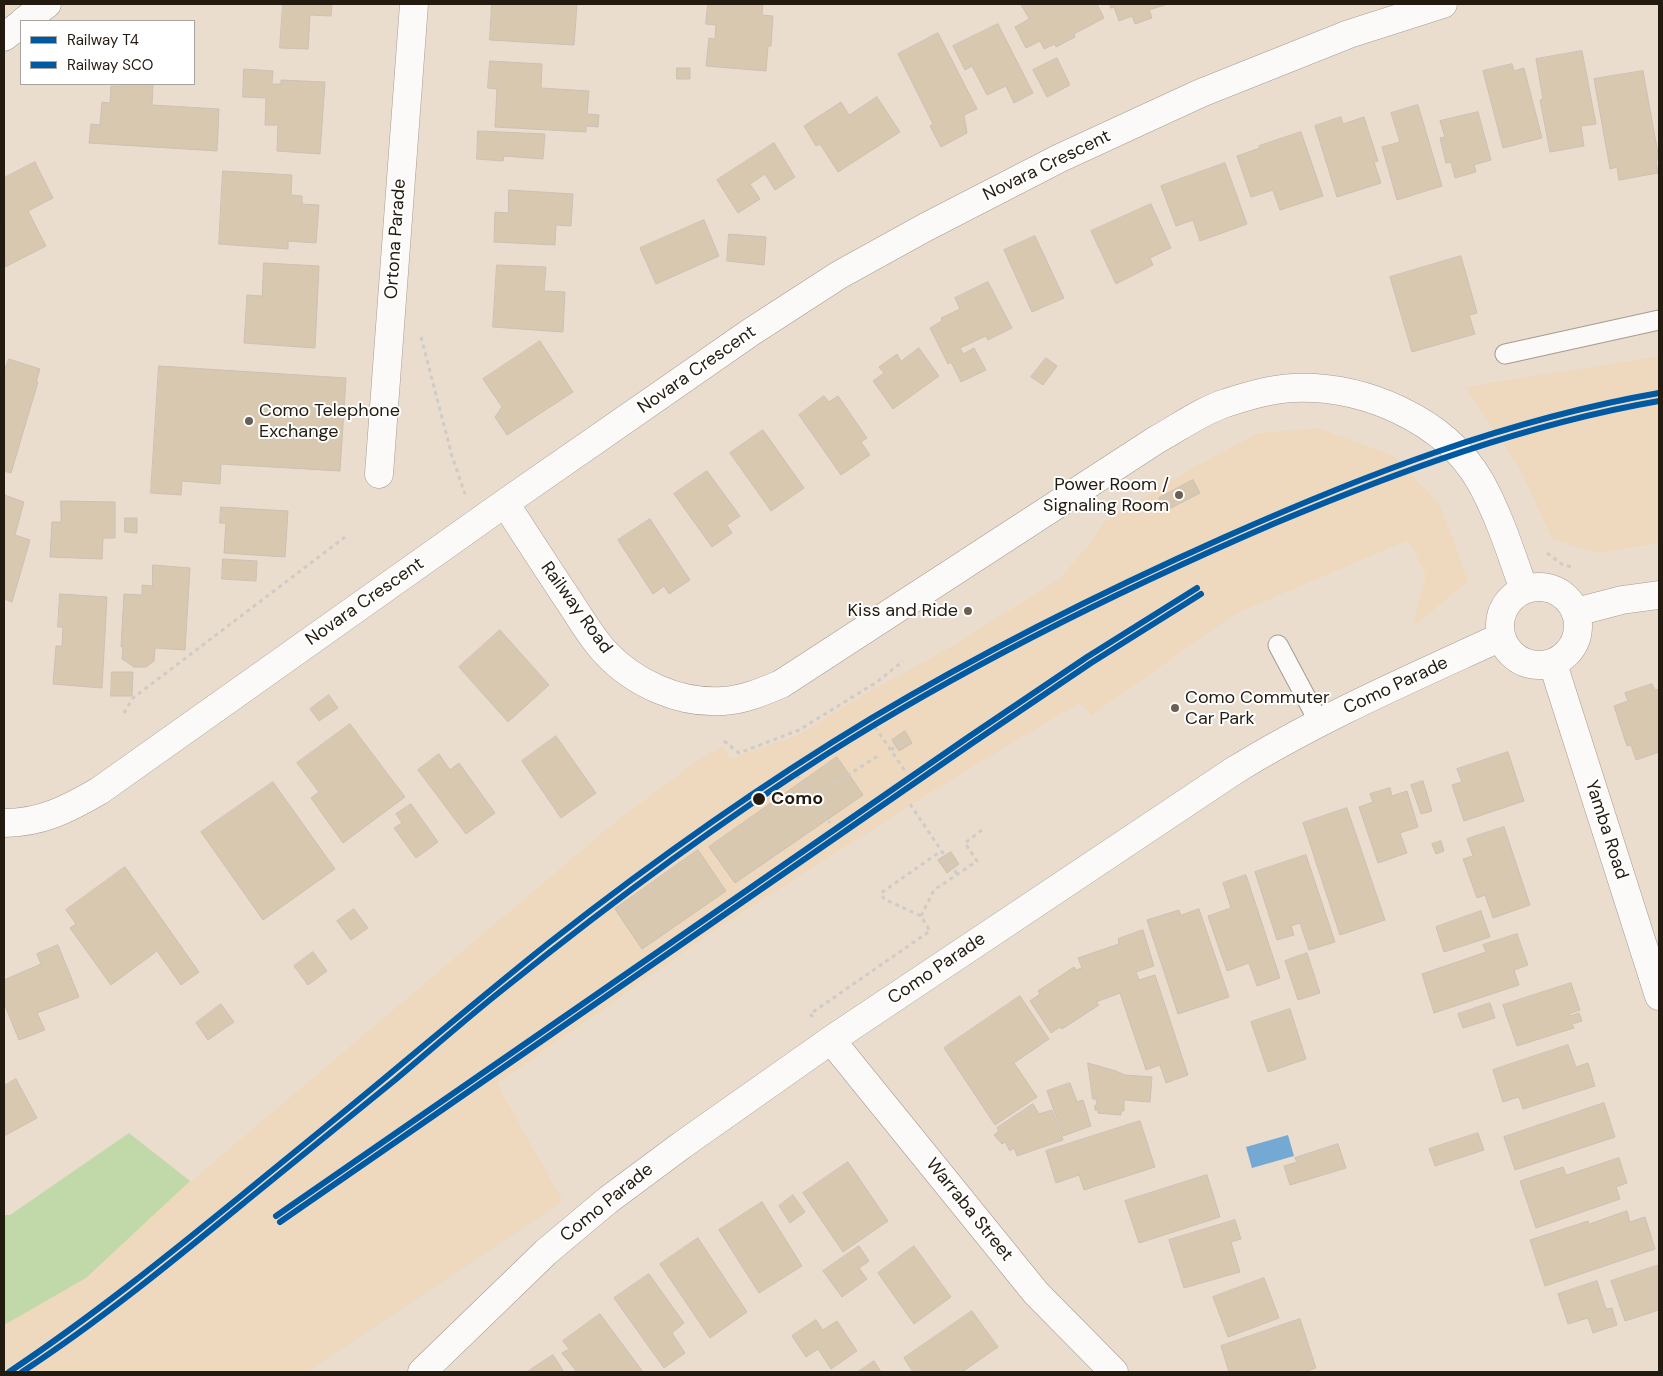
<!DOCTYPE html>
<style>
body{margin:0}
#map{position:relative;width:1663px;height:1376px;overflow:hidden;background:#ebddce;font-family:"DM Sans",sans-serif}
canvas{display:block}
.frame{position:absolute;inset:0;border:5px solid #241b10;pointer-events:none}
.legend{position:absolute;left:20px;top:20px;width:175px;height:65px;box-sizing:border-box;background:#fff;border:1px solid #a7a49f;margin:0;padding:6px 9px;list-style:none;font-size:15px;color:#241b10}
.legend li{display:flex;align-items:center;gap:10px;height:25px}
.legend b{width:25px;border:1px solid #a7a49f}
</style>
<div id="map">
<canvas width="1663" height="1376"></canvas>
<div class="frame"></div>
<ul class="legend">
<li><b style="height:6px;background:#005aa3"></b>Railway T4</li>
<li><b style="height:6px;background:#005aa3"></b>Railway SCO</li>
</ul>
</div>
<script>
const ctx = document.querySelector('canvas').getContext('2d');
ctx.lineJoin = 'round';
function fill(path, color) {
  ctx.fillStyle = color;
  ctx.fill(path, 'evenodd');
}
function stroke(path, color, width, dash) {
  ctx.strokeStyle = color;
  ctx.lineWidth = width;
  ctx.lineCap = dash ? 'butt' : 'round';
  ctx.setLineDash(dash || []);
  ctx.stroke(path);
}
function write(font, color, halo, rows, align = 'center') {
  ctx.font = font + ' "DM Sans",sans-serif';
  ctx.lineWidth = 4;
  ctx.setLineDash([]);
  ctx.textBaseline = 'middle';
  ctx.strokeStyle = halo;
  ctx.fillStyle = color;
  for (const [text, x, y, turn = 0] of rows) {
    ctx.save();
    ctx.translate(x, y);
    ctx.rotate((+turn || 0) * Math.PI / 180);
    ctx.textAlign = isNaN(turn) ? turn : align;
    if (halo) ctx.strokeText(text, 0, 0);
    ctx.fillText(text, 0, 0);
    ctx.restore();
  }
}
fill(new Path2D(`
 M1659,356V543L1601,553L1553,540L1518,466L1465,387Z
 M1318,428L1394,456L1441,506L1468,581L1412,628L1426,575L1408,540L1235,614L1092,715L1079,703L957,776L727,922L497,1084L563,1201L307,1372H4V1215H10L129,1133L191,1181L615,822L695,762L722,746L730,759L801,733L863,695L945,650L1059,579L1091,542L1104,522L1192,468L1258,433Z`), '#efd9be');
fill(new Path2D(`
 M129,1133L190,1181L86,1278L4,1325V1215H10Z`), '#c1d9a8');
fill(new Path2D(`
 M1288,1135L1294,1156L1252,1168L1246,1147Z`), '#73a9d2');
const building = new Path2D(`
 M283,4H332L331,16L310,15L308,49L280,48Z
 M492,4H577L574,45L490,40Z
 M708,4H763L762,15L773,16L771,46H768L766,71L706,66L709,38L715,39L716,25L706,24Z
 M1021,4H1097L1104,18L1074,34L1075,37L1056,47L1055,44L1044,49L1040,41L1026,48L1015,27L1029,19Z
 M1110,4H1168L1149,10L1152,18L1135,24L1132,16L1119,21L1114,7L1111,8Z
 M998,24L1033,93L1014,103L1006,86L987,95L972,66L965,70L953,46Z
 M938,33L977,109L964,115L967,133L941,147L930,126L933,124L898,54Z
 M1582,51L1596,124L1581,126L1584,146L1550,152L1540,100L1543,99L1536,59Z
 M1057,58L1070,85L1047,97L1033,70Z
 M490,61L542,64L541,88L589,91L587,114L599,115L598,127L586,126V132L495,127L497,89L488,88Z
 M1512,64L1514,71L1524,68L1542,138L1503,148L1483,71Z
 M677,68H690V79H677Z
 M244,69L273,71L272,84H281V80L325,82L320,154L277,151L278,125H265L266,98L243,97Z
 M1643,71L1659,159L1656,161L1658,173L1619,180L1617,167L1610,169L1594,79Z
 M121,84H153L152,105L219,109L217,151L89,143L91,124L100,125L102,102L110,103L111,86H121Z
 M877,97L900,132L838,172L820,144L816,146L804,126L841,102L849,115Z
 M1418,105L1442,186L1397,200L1382,147L1400,142L1391,113Z
 M1478,112L1491,160L1474,165L1476,172L1455,178L1451,162L1446,163L1440,138L1445,137L1440,121Z
 M1341,117L1343,124L1364,117L1378,161L1374,162L1381,183L1337,197L1315,126Z
 M478,131L545,134L543,159L504,156L503,161L477,159Z
 M1301,132L1323,196L1280,210L1273,190L1251,197L1237,156L1260,148L1259,146Z
 M774,143L795,177L775,190L765,174L750,184L760,199L738,213L717,180Z
 M35,162L53,198L28,211L46,246L5,267L4,178Z
 M1225,163L1247,224L1200,241L1193,220L1176,226L1161,186Z
 M223,171L292,175L291,195L302,196V204L319,205L316,243L288,241V249L219,244Z
 M509,190L573,194L571,226L556,225L555,245L494,242L495,212L508,213Z
 M1151,204L1171,248L1150,258L1153,265L1116,284L1091,231Z
 M704,220L719,256L656,284L640,248Z
 M729,234L766,237L764,265L727,261Z
 M1035,236L1064,298L1032,312L1004,250Z
 M1461,256L1477,313L1469,315L1475,334L1412,352L1390,277Z
 M264,263L319,266L315,348L244,343L247,295L262,296Z
 M497,265L546,267L544,291L565,292L563,332L493,327Z
 M988,282L1012,328L988,340L986,336L960,348L963,354L974,348L986,370L961,382L951,362L948,364L930,328L942,321L941,318L960,309L955,298Z
 M540,341L573,392L507,435L495,417L502,407L483,379Z
 M919,348L939,376L893,409L873,381L884,373L879,367L897,354L901,361Z
 M1046,358L1057,366L1043,385L1031,377Z
 M9,359L40,369L36,382H38L11,473L4,471V372Z
 M159,366L346,378L340,471L221,464L220,484L182,481L181,495L151,493Z
 M824,396L829,402L838,396L867,438L861,442L870,455L841,475L799,415Z
 M763,430L804,488L771,511L730,453Z
 M707,471L740,516L727,525L732,533L712,547L674,494Z
 M1193,480L1200,493L1165,511L1159,498Z
 M4,495L24,502L15,535L30,540L12,602L4,599Z
 M61,501L115,502V538H103L102,559L50,557L52,522H61Z
 M221,507L288,511L285,557L224,553L226,523H220Z
 M125,518H137V533L125,532Z
 M650,519L690,580L669,594L664,586L653,594L618,540Z
 M223,559L257,561L256,581L222,579Z
 M153,565L190,568L185,650L155,648L154,661L146,667H134L122,659L123,646L121,647L124,594L142,595V585L152,586Z
 M60,594L107,597L102,688L53,684L56,646H62L63,627H58Z
 M500,630L549,685L508,722L459,667Z
 M112,672H133L132,696H111Z
 M1652,684L1655,690L1659,689V752L1636,760L1631,745L1627,746L1614,706L1628,701L1625,693Z
 M329,695L338,708L319,721L310,709Z
 M350,724L405,797L343,843L311,798L319,792L297,763Z
 M905,731L912,743L899,751L892,740Z
 M556,736L596,793L561,818L522,761Z
 M1508,752L1524,801L1464,821L1452,785L1462,782L1457,769Z
 M439,754L450,770L459,763L495,813L466,834L418,770Z
 M837,757L863,795L735,883L709,847Z
 M1423,781L1432,811L1421,814L1411,785Z
 M273,782L335,869L263,920L201,832Z
 M1390,788L1392,796L1407,791L1418,827L1400,833L1407,853L1378,863L1359,807L1373,802L1370,794Z
 M411,804L438,842L416,858L394,828L402,823L396,814Z
 M1347,808L1385,920L1340,935L1303,823Z
 M1504,827L1530,905L1493,918L1485,895L1477,898L1463,859L1473,856L1467,839Z
 M1441,841L1444,851L1436,854L1432,844Z
 M698,850L726,891L642,949L615,909Z
 M951,852L959,864L947,873L938,860Z
 M1306,855L1335,942L1309,950L1300,923L1291,926L1294,935L1277,940L1255,872Z
 M125,867L199,972L181,985L157,951L111,985L70,928L76,924L66,910Z
 M1246,875L1280,978L1257,986L1249,963L1227,971L1208,916L1231,908L1223,883Z
 M354,909L368,928L351,940L337,921Z
 M1199,909L1229,997L1178,1014L1147,920L1179,910L1181,915Z
 M1481,911L1490,937L1444,952L1436,927Z
 M1143,930L1154,966L1136,972L1139,980L1155,975L1188,1075L1166,1083L1160,1065L1146,1070L1120,993L1096,1002L1099,1005L1062,1029L1060,1027L1051,1033L1030,1001L1040,994L1038,991L1074,967L1076,970L1082,968L1078,958L1119,944L1118,939Z
 M1517,934L1528,965L1514,970L1519,985L1434,1013L1422,974L1486,952L1483,945Z
 M58,945L79,997L37,1013L45,1030L19,1040L4,1003V980L41,964L37,954Z
 M313,952L327,971L308,985L294,966Z
 M1307,953L1320,993L1298,1000L1285,961Z
 M1571,983L1580,1010L1569,1014L1570,1016L1579,1013L1582,1021L1572,1024L1574,1028L1517,1046L1503,1005Z
 M1020,996L1049,1039L1014,1063L1037,1097L995,1125L944,1048Z
 M1490,1003L1495,1018L1463,1028L1458,1014Z
 M221,1004L234,1022L208,1040L196,1023Z
 M1290,1009L1306,1059L1268,1072L1251,1022Z
 M1568,1045L1576,1067L1588,1063L1595,1086L1523,1109L1519,1097L1503,1102L1493,1070Z
 M1088,1063L1116,1071L1125,1075L1152,1077L1150,1102L1124,1100V1111H1121V1115L1098,1113V1110H1095V1105H1097L1096,1099H1093Z
 M16,1079L37,1118L4,1136V1086Z
 M1070,1083L1077,1102L1083,1100L1091,1126L1063,1136L1047,1091Z
 M1604,1103L1615,1137L1515,1170L1504,1137Z
 M1033,1104L1039,1114L1052,1110L1063,1140L1017,1156L1014,1148L1010,1151L1005,1142L1002,1144L994,1135L999,1131L997,1128Z
 M1140,1121L1155,1167L1084,1190L1079,1175L1056,1183L1046,1151Z
 M1478,1133L1484,1150L1435,1166L1429,1149Z
 M1338,1144L1346,1168L1290,1185L1284,1166L1297,1162L1295,1158Z
 M1619,1158L1627,1183L1616,1187L1620,1199L1536,1228L1520,1181L1563,1167L1566,1175Z
 M848,1162L888,1221L843,1252L803,1193Z
 M1207,1175L1220,1217L1139,1243L1125,1201Z
 M793,1195L805,1212L790,1223L779,1206Z
 M762,1202L802,1266L759,1293L719,1230Z
 M1627,1211L1630,1222L1645,1217L1655,1249L1545,1286L1530,1240L1588,1221L1589,1224Z
 M1235,1220L1241,1239L1231,1242L1240,1272L1184,1288L1169,1240Z
 M698,1238L747,1312L710,1338L660,1264Z
 M859,1246L869,1261L859,1268L867,1279L842,1297L823,1271Z
 M914,1246L951,1297L914,1324L878,1273Z
 M1659,1265V1310L1625,1321L1611,1281Z
 M649,1274L684,1323L672,1333L685,1353L664,1368L614,1298Z
 M1264,1278L1279,1318L1228,1337L1213,1297Z
 M1597,1281L1606,1309L1612,1308L1617,1325L1593,1333L1588,1318L1568,1324L1558,1294Z
 M972,1311L998,1347L962,1372H913L904,1358Z
 M600,1314L643,1372H577L562,1353L569,1349L563,1341Z
 M1300,1319L1316,1368L1304,1372H1229L1221,1346Z
 M816,1320L823,1330L837,1321L857,1351L831,1369L818,1349L806,1357L792,1336Z
 M553,1355L564,1372H527Z
 M874,1361L881,1372H858Z`);
fill(building, '#d9c8b0');
stroke(building, '#cbc0b4', 1);
const service = new Path2D(`
 M1505,354L1659,320
 M1278,645L1319,722`);
const minor = new Path2D(`
 M379,474L414,4
 M1576,612L1622,600L1659,595
 M831,1040L1036,1293L1114,1372
 M422,1372L546,1252L608,1200L682,1145L831,1040L1232,772C1317,719 1410,679 1501,637`);
const tertiary = new Path2D(`
 M24,21L47,4
 M4,37L21,24
 M505,503C525,534 545,565 565,595C578,614 589,634 604,651C633,683 679,704 723,701C743,700 762,692 781,684L1156,440C1178,428 1203,410 1226,403C1247,396 1271,389 1293,388C1363,385 1444,419 1480,481C1499,515 1511,553 1524,590
 M1500 626a39 39 0 1 1 78 0a39 39 0 1 1-78 0Z
 M1553,664L1659,996
 M4,823C41,823 68,809 99,791L505,503L751,332L839,275L926,227L1060,158L1201,93L1349,34L1443,4`);
stroke(service, '#a59b8f', 21);
stroke(minor, '#a59b8f', 29);
stroke(tertiary, '#a59b8f', 29);
stroke(new Path2D(`
 M421,337L452,456L465,494
 M1547,553L1563,565L1573,567
 M124,713L133,698L345,537
 M875,727L905,771
 M724,741L739,753L799,730L877,682L903,661
 M891,750L902,741
 M797,775L830,823
 M813,797L878,756
 M910,804L957,874
 M921,916L934,890L977,861L965,843L982,830
 M813,1017L810,1014L930,931L921,916L884,899L881,893L941,851`), '#cfcbc7', 3, [4, 4]);
stroke(service, '#fcfaf8', 19);
stroke(minor, '#fcfaf8', 28);
stroke(tertiary, '#fcfaf8', 28);
stroke(new Path2D(`
 M276,1216L967,738L1087,657L1197,588
 M9,1372C90,1318 166,1257 242,1195C292,1154 343,1113 392,1072C445,1028 497,984 550,942C652,862 759,786 870,719C984,651 1104,591 1225,537C1364,475 1509,419 1659,393`), '#005aa3', 6);
stroke(new Path2D(`
 M280,1222L971,744L1091,663L1201,594
 M22,1372C100,1321 173,1261 245,1202C295,1161 345,1121 395,1080C432,1049 468,1017 506,987C609,904 715,825 827,754C968,665 1120,590 1273,524C1397,472 1526,424 1659,401`), '#005aa3', 6);
for (const [x, y, r, color] of [
 [249,421,5,"#6a5f52"],
 [1179,495,5,"#6a5f52"],
 [968,611,5,"#6a5f52"],
 [1175,708,5,"#6a5f52"],
 [759,799,7,"#241b10"]
]) {
  const dot = new Path2D();
  dot.arc(x, y, r, 0, 2 * Math.PI);
  ctx.fillStyle = color;
  ctx.fill(dot);
  stroke(dot, '#fff', 2);
}
write('18px', '#241b10', '#fff', [
 ["Novara Crescent",1047,166,-26],
 ["Ortona Parade",396,239,-86],
 ["Novara Crescent",697,370,-35],
 ["Novara Crescent",365,602,-35],
 ["Railway Road",576,608,54],
 ["Como Parade",1396,686,-25],
 ["Yamba Road",1606,830,72],
 ["Como Parade",937,969,-34],
 ["Como Parade",607,1203,-39],
 ["Warraba Street",969,1210,51]
]);
write('18px', '#241b10', '#fff', [
 ["Como Telephone",259,411],
 ["Exchange",259,432],
 ["Power Room /",1169,485,"right"],
 ["Signaling Room",1169,506,"right"],
 ["Kiss and Ride",958,611,"right"],
 ["Como Commuter",1185,698],
 ["Car Park",1185,719]
], 'left');
write('bold 18px', '#241b10', '#fff', [
 ["Como",771,799]
], 'left');
</script>
